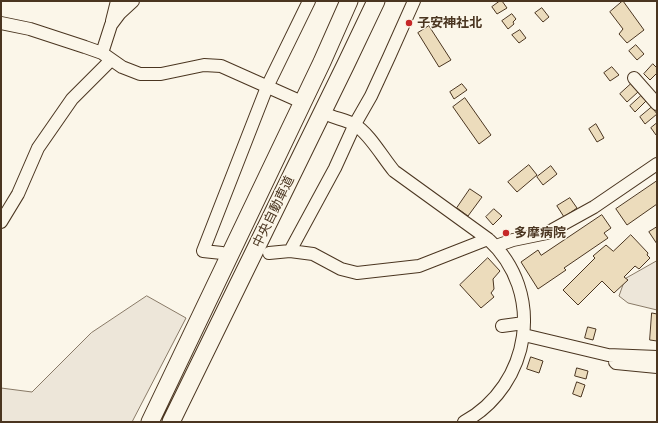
<!DOCTYPE html>
<meta charset="utf-8">
<style>
body{margin:0}
#map{position:relative;width:658px;height:423px;overflow:hidden;background:#fbf6e9;font-family:"Space Grotesk",sans-serif}
canvas{display:block}
.frame{position:absolute;inset:0;border:2px solid #4a3520;pointer-events:none}
</style>
<div id="map">
<canvas width="658" height="423"></canvas>
<div class="frame"></div>
</div>
<script>
const ctx = document.querySelector('canvas').getContext('2d');
ctx.lineJoin = 'round';
function fill(path, color) {
  ctx.fillStyle = color;
  ctx.fill(path, 'evenodd');
}
function stroke(path, color, width, dash) {
  ctx.strokeStyle = color;
  ctx.lineWidth = width;
  ctx.lineCap = dash ? 'butt' : 'round';
  ctx.setLineDash(dash || []);
  ctx.stroke(path);
}
function write(font, color, halo, rows, align = 'center') {
  ctx.font = font + ' "Space Grotesk","Noto Sans JP",sans-serif';
  ctx.lineWidth = 3;
  ctx.setLineDash([]);
  ctx.textBaseline = 'middle';
  ctx.strokeStyle = halo;
  ctx.fillStyle = color;
  for (const [text, x, y, turn = 0] of rows) {
    ctx.save();
    ctx.translate(x, y);
    ctx.rotate((+turn || 0) * Math.PI / 180);
    ctx.textAlign = isNaN(turn) ? turn : align;
    if (halo) ctx.strokeText(text, 0, 0);
    ctx.fillText(text, 0, 0);
    ctx.restore();
  }
}
const green = new Path2D(`
 M657,261V310L628,303L619,296L625,279Z
 M147,296L186,318L132,422H1V388L32,392L91,333Z`);
fill(green, '#ede6d9');
stroke(green, '#887966', 1);
const building = new Path2D(`
 M500,1H502L507,8L497,14L492,7Z
 M623,1L644,30L627,43L619,34L623,29L610,12Z
 M542,8L549,17L543,22L535,13Z
 M512,14L516,19L513,22L514,24L508,29L502,21Z
 M429,26L451,60L439,67L418,33Z
 M520,30L526,38L519,43L512,35Z
 M636,45L644,54L637,60L629,51Z
 M653,64L657,68V73L650,80L644,74Z
 M612,67L619,75L610,81L604,73Z
 M462,84L467,90L454,99L450,92Z
 M631,84L638,92L627,102L620,94Z
 M641,96L646,101L635,112L630,106Z
 M465,98L491,135L479,144L453,107Z
 M652,107L657,114L645,124L640,117Z
 M657,123V134L656,135L651,128Z
 M596,124L604,138L597,142L589,129Z
 M529,165L537,175L517,192L508,182Z
 M551,166L557,174L543,185L537,177Z
 M657,181V204L627,225L616,209Z
 M470,189L482,197L468,216L457,208Z
 M570,198L577,208L564,217L557,206Z
 M494,209L502,216L493,225L486,217Z
 M602,215L611,228L604,233L608,238L564,268L566,270L538,289L521,262L538,250L541,255Z
 M657,227V244L649,232Z
 M631,235L648,253L647,255L650,258L639,269L635,266L624,277L628,280L614,293L602,281L578,305L563,290L595,258L593,256L606,245L613,251Z
 M488,258L500,271L493,279L494,289L491,293L494,297L481,308L460,285Z
 M652,313L657,314V341L650,340Z
 M588,327L596,329L593,340L585,338Z
 M531,357L543,361L539,373L527,369Z
 M577,368L588,371L586,379L575,376Z
 M577,382L585,385L581,397L573,394Z`);
fill(building, '#ecdcbc');
stroke(building, '#4a3520', 1);
const minor = new Path2D(`
 M112,21L117,1
 M1,23L30,29L85,47L102,53L122,67L140,74H161L204,65L221,66L295,99
 M102,53L111,25L120,13L133,1
 M634,78L657,104
 M331,116C339,119 348,121 355,125C369,133 383,158 394,171L488,239C546,292 531,385 464,422
 M1,222L18,194L38,148L72,99L111,60
 M496,246L513,240L547,233L594,207L657,164
 M290,251L335,168L355,124L371,96L389,57L414,1
 M222,253L203,251L267,87L309,1
 M269,253L290,251L313,254L341,269L357,273L419,266L488,239
 M502,326L524,323
 M524,335L608,355L657,357
 M615,362L616,363L657,367`);
const highway = new Path2D(`
 M150,422L322,62L349,1
 M171,422L346,64L376,1`);
stroke(minor, '#4a3520', 14);
stroke(highway, '#4a3520', 19);
stroke(minor, '#fbf6e9', 12);
stroke(highway, '#fbf6e9', 17);
for (const [x, y, r, color] of [
 [409,23,4,"#c62828"],
 [506,233,4,"#c62828"]
]) {
  const dot = new Path2D();
  dot.arc(x, y, r, 0, 2 * Math.PI);
  ctx.fillStyle = color;
  ctx.fill(dot);
  stroke(dot, '#fbf6e9', 1.5);
}
write('bold 13px', '#4a3520', '#fbf6e9', [
 ["子安神社北",417,23],
 ["多摩病院",514,233]
], 'left');
write('13px', '#4a3520', '#fbf6e9', [
 ["中央自動車道",274,212,-64]
]);
</script>
